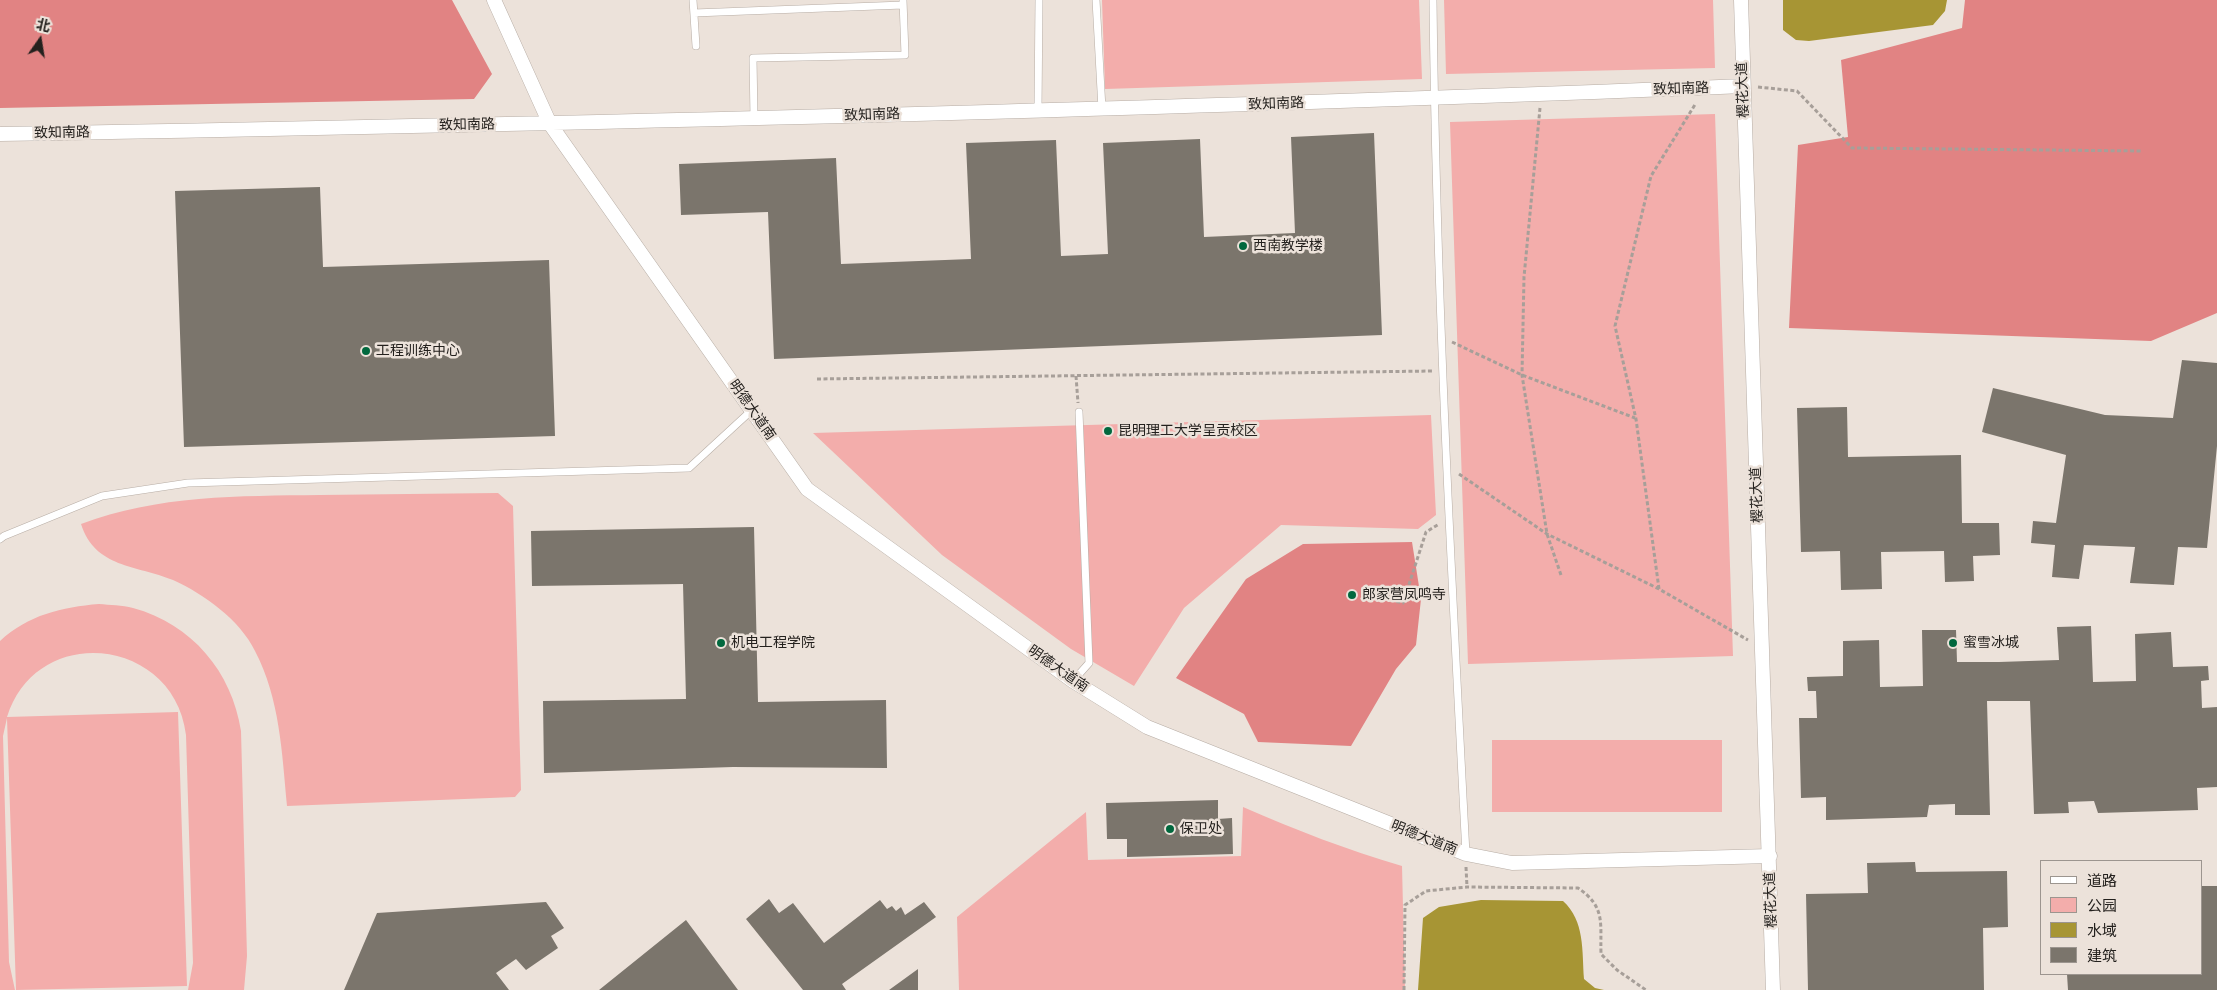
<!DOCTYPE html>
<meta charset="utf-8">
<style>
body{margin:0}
#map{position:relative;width:2217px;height:990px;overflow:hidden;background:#ece2da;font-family:"IBM Plex Sans","Noto Sans SC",sans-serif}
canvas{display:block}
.legend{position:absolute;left:2040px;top:860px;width:162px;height:115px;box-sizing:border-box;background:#ece2da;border:1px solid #9c958f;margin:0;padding:6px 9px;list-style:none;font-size:15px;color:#24211e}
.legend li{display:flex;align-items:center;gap:10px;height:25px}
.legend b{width:25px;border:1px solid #9c958f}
.north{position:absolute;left:15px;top:15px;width:50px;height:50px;-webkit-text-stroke:4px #ece2da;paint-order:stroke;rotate:13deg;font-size:14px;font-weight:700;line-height:20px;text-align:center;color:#24211e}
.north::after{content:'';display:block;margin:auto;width:18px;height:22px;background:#24211e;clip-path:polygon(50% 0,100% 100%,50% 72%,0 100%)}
</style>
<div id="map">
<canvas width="2217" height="990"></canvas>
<ul class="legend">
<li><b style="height:6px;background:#fff"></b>道路</li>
<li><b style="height:14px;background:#f3adab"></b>公园</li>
<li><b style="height:14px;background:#a79534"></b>水域</li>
<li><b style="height:14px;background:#7b756c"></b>建筑</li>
</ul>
<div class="north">北</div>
</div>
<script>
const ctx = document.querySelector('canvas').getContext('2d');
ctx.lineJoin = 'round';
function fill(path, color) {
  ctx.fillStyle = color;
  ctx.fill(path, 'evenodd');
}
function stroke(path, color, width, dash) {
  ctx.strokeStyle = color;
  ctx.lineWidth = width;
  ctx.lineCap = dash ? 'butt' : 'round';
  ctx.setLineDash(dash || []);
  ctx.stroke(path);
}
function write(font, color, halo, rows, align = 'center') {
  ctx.font = font + ' "IBM Plex Sans","Noto Sans SC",sans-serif';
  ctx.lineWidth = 5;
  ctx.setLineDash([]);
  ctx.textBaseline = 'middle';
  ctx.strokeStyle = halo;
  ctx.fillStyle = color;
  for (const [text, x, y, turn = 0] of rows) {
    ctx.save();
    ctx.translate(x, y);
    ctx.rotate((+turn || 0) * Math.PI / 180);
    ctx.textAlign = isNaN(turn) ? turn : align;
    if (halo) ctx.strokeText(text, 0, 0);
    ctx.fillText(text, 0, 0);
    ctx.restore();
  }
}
fill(new Path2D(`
 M1102,0H1419L1422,79L1105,89Z
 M1444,0H1713L1715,68L1446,74Z
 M1715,114L1733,656L1468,664L1450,122Z
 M1431,415L1436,515L1418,529L1281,525L1184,608L1134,686L1071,649L942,555L813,433Z
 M498,493L513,506L521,790L515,797L287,806C282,753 280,699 255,651C240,620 204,594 173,580C136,565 95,568 81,524C157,495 240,496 320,495C379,494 438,494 498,493Z
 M99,604C110,605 122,605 133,608C192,624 232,672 241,731L247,956L244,990H188L193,963L186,735C174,637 37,622 7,717L178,712L187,986L16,990L7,718L3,736L9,962L15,990H0V641C28,615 62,607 99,604Z
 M1492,740H1722V812H1492Z
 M1243,807C1296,830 1347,850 1402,866L1405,990H959L957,917L1086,812L1088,860L1241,856Z`), '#f3adab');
fill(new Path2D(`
 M0,0H452L492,74L474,99L0,108Z
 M1965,0H2217V313L2151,341L1789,328L1798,145L1848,137L1841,60L1962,28Z
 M1412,542L1421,599L1416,645L1396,669L1351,746L1258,742L1244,714L1176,678L1246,579L1303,544Z`), '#e18383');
fill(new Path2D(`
 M1783,0H1947L1945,11L1933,25L1809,41L1796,40L1783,30Z
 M1481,900L1563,901C1585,921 1582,951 1584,979L1595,988L1604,990H1418L1423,918L1439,907Z`), '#a79534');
fill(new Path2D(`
 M1374,133L1382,335L774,359L768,212L681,215L679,164L836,158L841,264L971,259L966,143L1056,140L1061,256L1108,254L1103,143L1200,139L1204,237L1295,233L1291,137Z
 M320,187L323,267L549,260L555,436L184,447L175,191Z
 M2182,360L2217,363V446L2207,548L2178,547L2174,585L2130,583L2135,547L2084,545L2079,579L2052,577L2055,545L2031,543L2033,521L2056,523L2066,455L1982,432L1993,388L2105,415L2173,418Z
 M1847,407L1848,457L1961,455L1962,523H1999L2000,555L1973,556L1974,581L1945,582L1944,551L1881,552L1882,589L1841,590L1840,551L1801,552L1797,408Z
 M754,527L758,702L886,700L887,768L733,767L544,773L543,701L686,699L683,584L532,586L531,531Z
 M2091,626L2093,682L2136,681L2135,634L2171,632L2173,667L2208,666L2209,680L2201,681L2202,708L2217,707V787L2197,788L2198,810L2098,813L2094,801L2068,802L2069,813L2034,814L2030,701H1987L1990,815H1955V804L1929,805L1927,817L1826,820V797L1801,798L1799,718H1817L1816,691H1808L1807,677L1843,676V641L1879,640L1880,687L1923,686L1922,630H1956L1957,662H1999L2059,660L2057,627Z
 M1218,800V819L1232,818L1233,854L1127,857V839H1107L1106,803Z
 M1915,862L1916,872L2007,871L2008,927L1983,928L1984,990H1808L1806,894L1868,893L1867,863Z
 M2201,886H2217V990H2068L2067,974H2201Z
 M769,899L779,913L793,903L824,943L880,900L887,909L892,906L896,911L901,907L905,915L924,902L936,917L842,984L846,990H803L746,919Z
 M546,902L564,928L551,936L558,948L526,970L516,959L496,973L509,990H344L377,913Z
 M686,920L738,990H599Z
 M918,969V990H889Z`), '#7b756c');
const service = new Path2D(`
 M693,0L696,46
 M1096,0L1102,109
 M1433,0C1436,285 1451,569 1466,854
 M694,13L903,5
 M1038,110L1039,0
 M754,118L753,58L905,55L903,0
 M0,539L4,536L102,496L188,483L689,468L752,410
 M1073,681L1089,663L1079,412`);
const minor = new Path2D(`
 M494,0L550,124L807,489L1073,681L1147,727L1466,854L1512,863L1770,856
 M1741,0L1773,990
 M0,134C581,124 1162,110 1743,86`);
stroke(service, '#b7ada5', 8);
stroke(minor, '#b7ada5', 15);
stroke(new Path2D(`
 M1758,87L1797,91L1852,148L2143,151
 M1540,108L1524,277L1522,375L1547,534L1561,575
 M1452,342L1522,375L1635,418
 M1076,376L1078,403
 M817,379L1433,371
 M1459,474L1547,534L1659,589L1748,640
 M1659,589L1636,419L1615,326L1651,176L1696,103
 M1390,600L1403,603L1426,532L1439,524
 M1466,867L1467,887
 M1404,990L1405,905L1426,891L1467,887L1578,888C1606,907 1600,923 1601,954L1617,970L1646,990`), '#a79f99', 3, [4, 2.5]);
stroke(service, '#fff', 7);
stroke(minor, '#fff', 14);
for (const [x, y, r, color] of [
 [1243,246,5,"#01683e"],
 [366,351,5,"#01683e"],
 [1108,431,5,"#01683e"],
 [1352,595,5,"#01683e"],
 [721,643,5,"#01683e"],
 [1953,643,5,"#01683e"],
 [1170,829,5,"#01683e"]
]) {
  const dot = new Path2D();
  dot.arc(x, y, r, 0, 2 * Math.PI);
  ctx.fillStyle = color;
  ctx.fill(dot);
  stroke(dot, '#ece2da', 2);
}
write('14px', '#24211e', '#ece2da', [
 ["致知南路",1681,89,-2],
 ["樱花大道",1743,90,-92],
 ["致知南路",1276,104,-2],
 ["致知南路",872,115,-2],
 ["致知南路",467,125,-1],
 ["致知南路",62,133,-1],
 ["明德大道南",752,410,55],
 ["樱花大道",1757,495,-92],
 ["明德大道南",1058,669,35],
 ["明德大道南",1424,838,22],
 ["樱花大道",1771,900,-92]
]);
write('14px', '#24211e', '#ece2da', [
 ["西南教学楼",1253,246],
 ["工程训练中心",376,351],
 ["昆明理工大学呈贡校区",1118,431],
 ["郎家营凤鸣寺",1362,595],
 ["机电工程学院",731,643],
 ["蜜雪冰城",1963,643],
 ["保卫处",1180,829]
], 'left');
</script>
